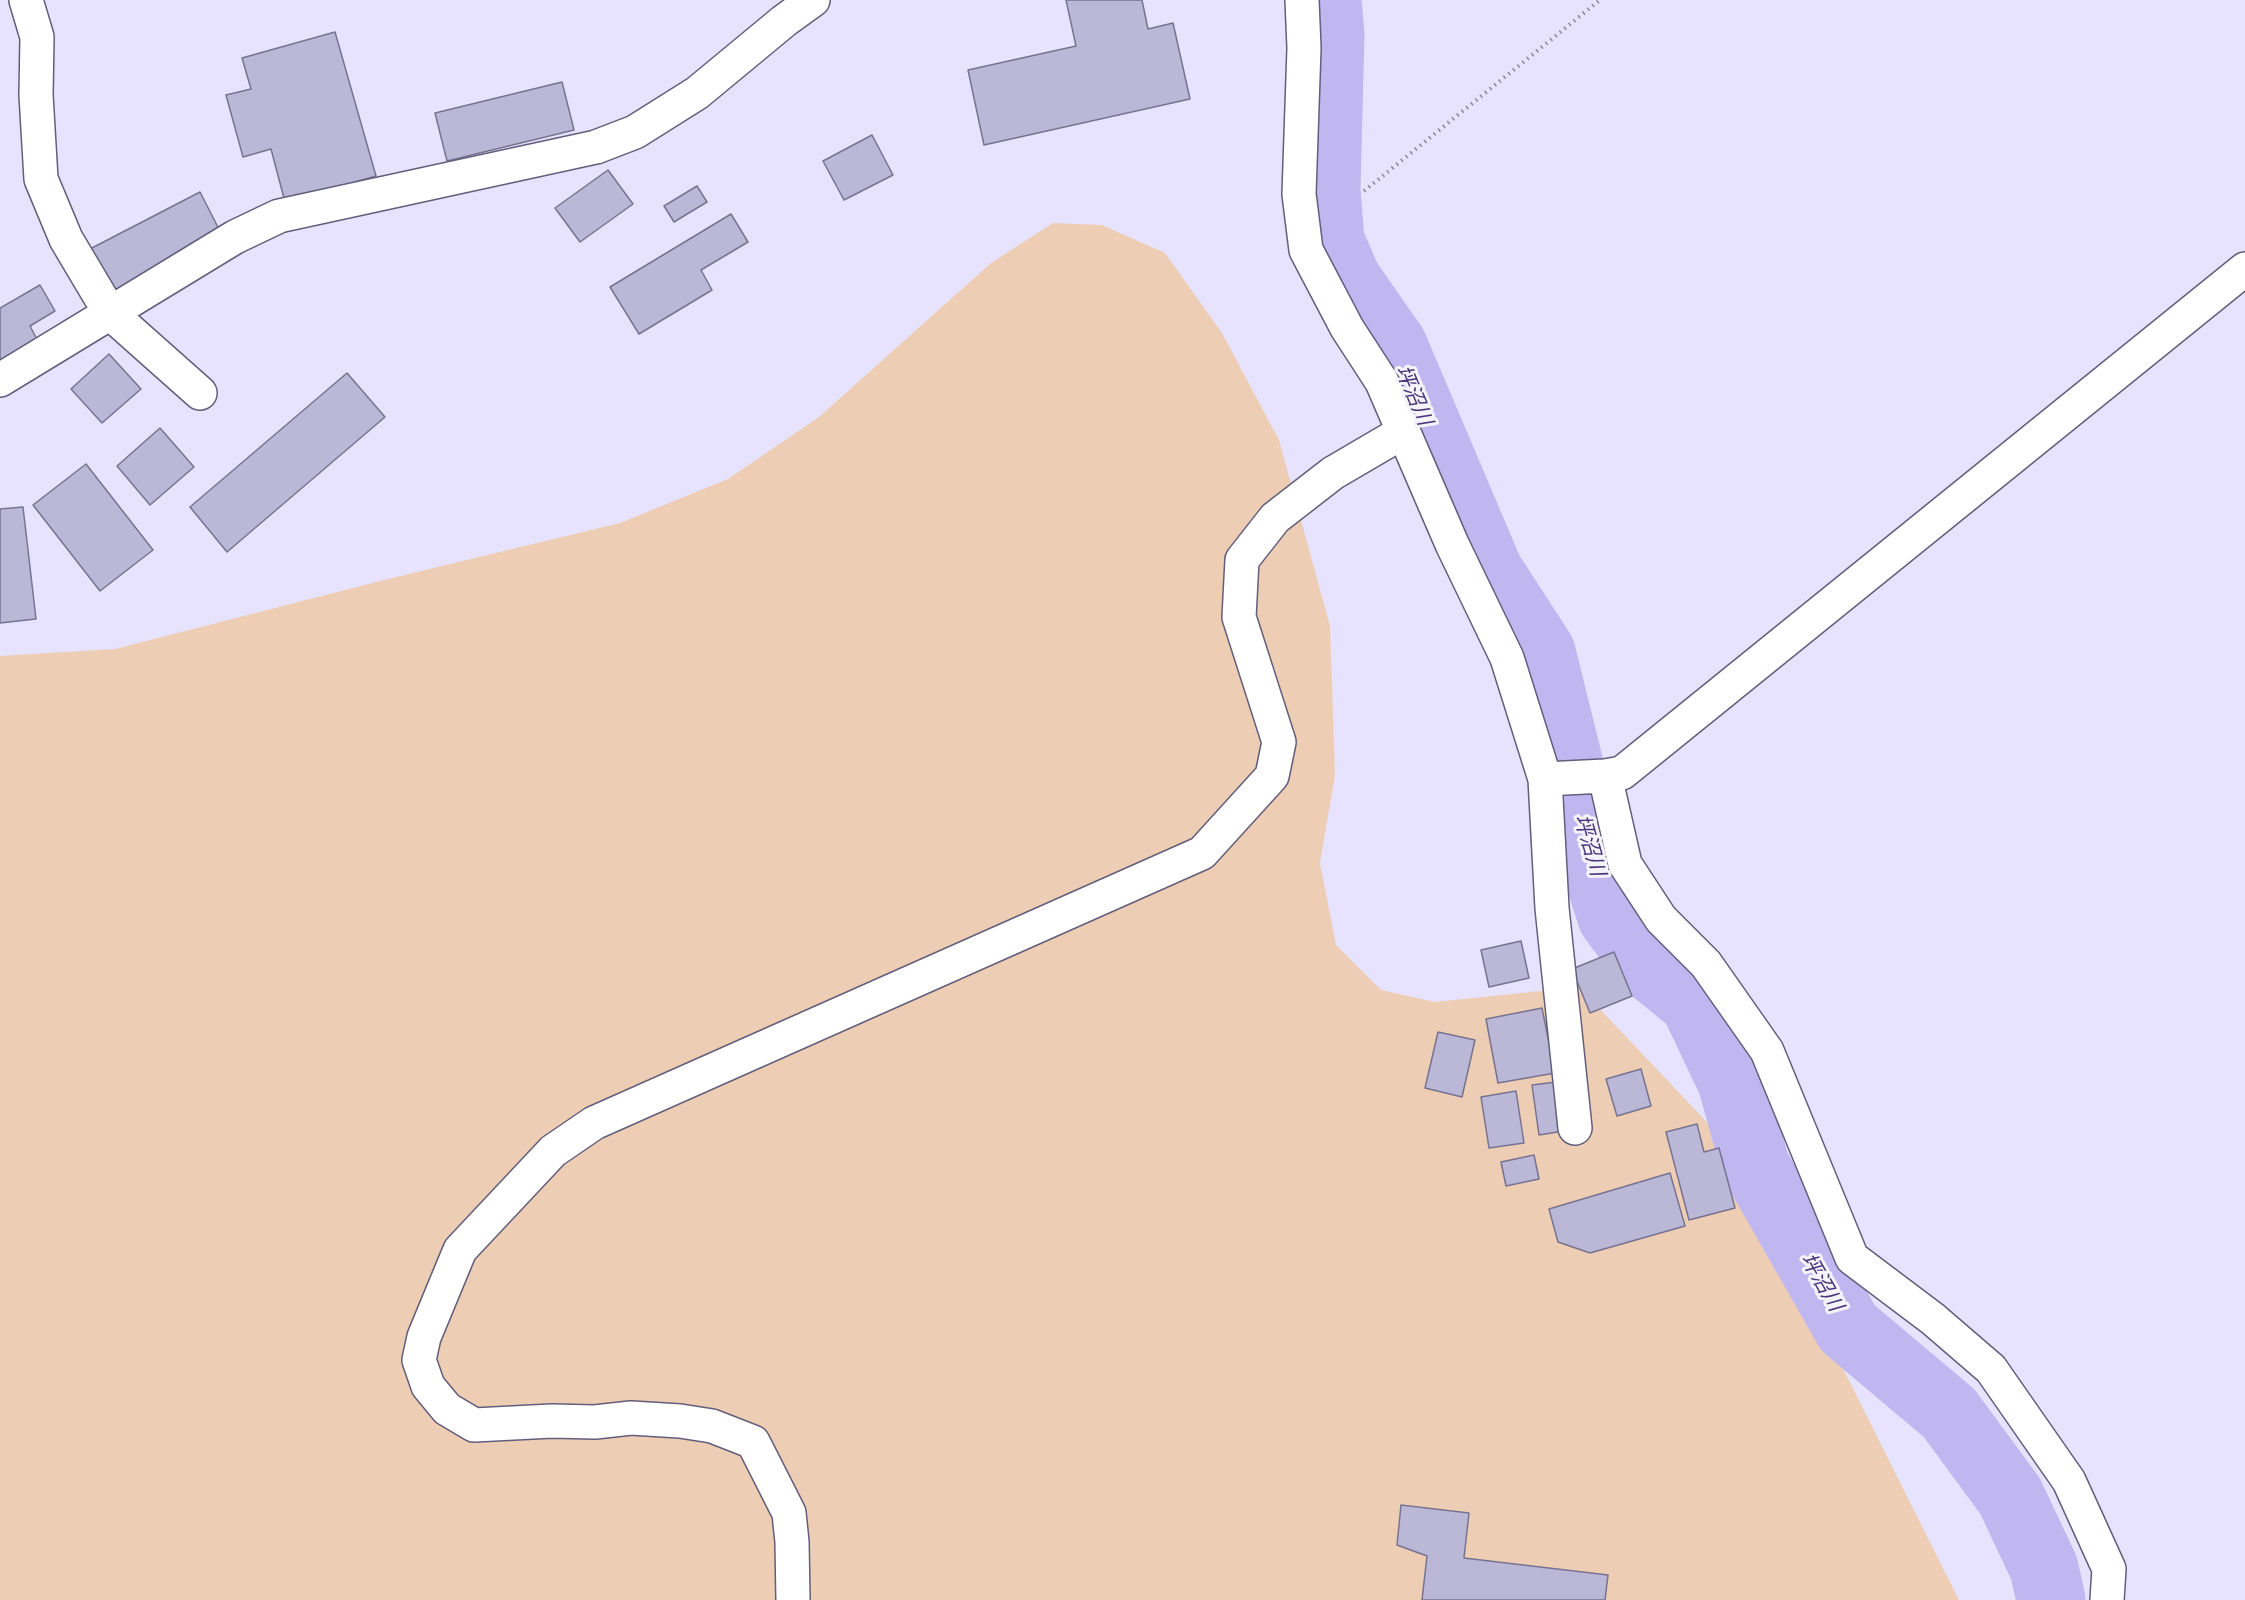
<!DOCTYPE html>
<meta charset="utf-8">
<style>
body{margin:0}
canvas{display:block;background:#e7e3fe}
</style>
<canvas width="2245" height="1600"></canvas>
<script>
const ctx = document.querySelector('canvas').getContext('2d');
ctx.lineJoin = 'round';
function fill(path, color) {
  ctx.fillStyle = color;
  ctx.fill(path, 'evenodd');
}
function stroke(path, color, width, dash) {
  ctx.strokeStyle = color;
  ctx.lineWidth = width;
  ctx.lineCap = dash ? 'butt' : 'round';
  ctx.setLineDash(dash || []);
  ctx.stroke(path);
}
function write(font, color, halo, rows, align = 'center') {
  ctx.font = font + ' "Exo 2","Noto Sans JP",sans-serif';
  ctx.lineWidth = 6;
  ctx.setLineDash([]);
  ctx.textBaseline = 'middle';
  ctx.strokeStyle = halo;
  ctx.fillStyle = color;
  for (const [text, x, y, turn = 0] of rows) {
    ctx.save();
    ctx.translate(x, y);
    ctx.rotate((+turn || 0) * Math.PI / 180);
    ctx.textAlign = isNaN(turn) ? turn : align;
    if (halo) ctx.strokeText(text, 0, 0);
    ctx.fillText(text, 0, 0);
    ctx.restore();
  }
}
fill(new Path2D(`
 M1053,223L1102,225L1165,253L1222,333L1279,440L1330,626L1335,775L1320,863L1336,945L1381,990L1435,1002L1579,987L1722,1138L1797,1277L1959,1600H0V656L115,649L388,579L620,523L728,479L819,417L991,263Z`), '#edceb4');
stroke(new Path2D(`
 M1327,0L1330,34L1326,190L1330,241L1347,280L1393,346L1489,572L1541,652L1587,838L1612,917L1646,963L1694,1002L1732,1082L1755,1165L1848,1328L1949,1413L2010,1496L2044,1568L2051,1600`), '#c0b7f1', 69);
const building = new Path2D(`
 M1066,0H1142L1148,29L1173,23L1190,99L984,145L968,70L1076,46Z
 M335,32L376,176L285,202L271,149L243,157L226,95L251,89L242,58Z
 M562,82L574,130L447,161L435,113Z
 M872,135L893,175L844,200L823,161Z
 M608,170L633,204L580,242L555,208Z
 M697,186L707,202L674,222L664,206Z
 M200,192L223,237L113,293L90,249Z
 M731,214L748,242L701,270L712,290L639,334L610,287Z
 M40,285L55,311L30,326L40,345L0,368V308Z
 M109,354L141,389L102,423L71,389Z
 M347,373L385,417L227,552L190,507Z
 M160,428L194,467L150,505L117,466Z
 M86,464L153,550L100,591L33,505Z
 M23,507L36,619L0,623V509Z
 M1521,941L1529,978L1489,987L1481,950Z
 M1614,952L1632,996L1590,1013L1572,969Z
 M1542,1008L1555,1073L1498,1083L1486,1019Z
 M1438,1032L1475,1040L1462,1097L1425,1088Z
 M1641,1069L1651,1106L1617,1116L1606,1079Z
 M1556,1082L1564,1131L1539,1135L1532,1085Z
 M1516,1091L1524,1143L1489,1148L1481,1097Z
 M1697,1124L1704,1152L1719,1148L1735,1208L1689,1220L1666,1132Z
 M1534,1155L1539,1179L1506,1186L1501,1162Z
 M1670,1173L1685,1226L1590,1253L1558,1242L1549,1209Z
 M1401,1505L1469,1513L1464,1558L1608,1575L1605,1600H1422L1427,1556L1397,1545Z`);
fill(building, '#bbb7d7');
stroke(building, '#777390', 1.5);
const minor = new Path2D(`
 M26,0L37,37L36,95L41,179L66,239L110,313L200,393
 M1302,0L1304,48L1299,194L1306,250L1347,328L1382,382L1452,544L1507,658L1545,779L1605,776L1622,773L2245,269
 M0,380L235,237L279,216L596,147L635,132L697,93L784,21L813,0
 M1605,776L1625,864L1661,919L1706,964L1767,1051L1852,1258L1933,1319L1991,1369L2069,1481L2109,1569L2107,1600
 M1545,779L1552,908L1575,1128
 M793,1600L792,1542L789,1513L753,1442L712,1426L680,1421L631,1418L595,1422L552,1421L474,1425L447,1409L428,1386L419,1360L424,1337L460,1250L553,1151L594,1123L1202,853L1272,776L1279,742L1239,617L1242,560L1275,518L1333,473L1403,432`);
stroke(minor, '#635e7b', 36);
stroke(new Path2D(`
 M1364,191L1600,0`), '#8a879b', 4, [1.5, 4.5]);
stroke(minor, '#fff', 33);
write('italic 21px', '#47367a', '#f4f3fa', [
 ["坪沼川",1414,395,67],
 ["坪沼川",1590,845,74],
 ["坪沼川",1822,1282,60]
]);
</script>
